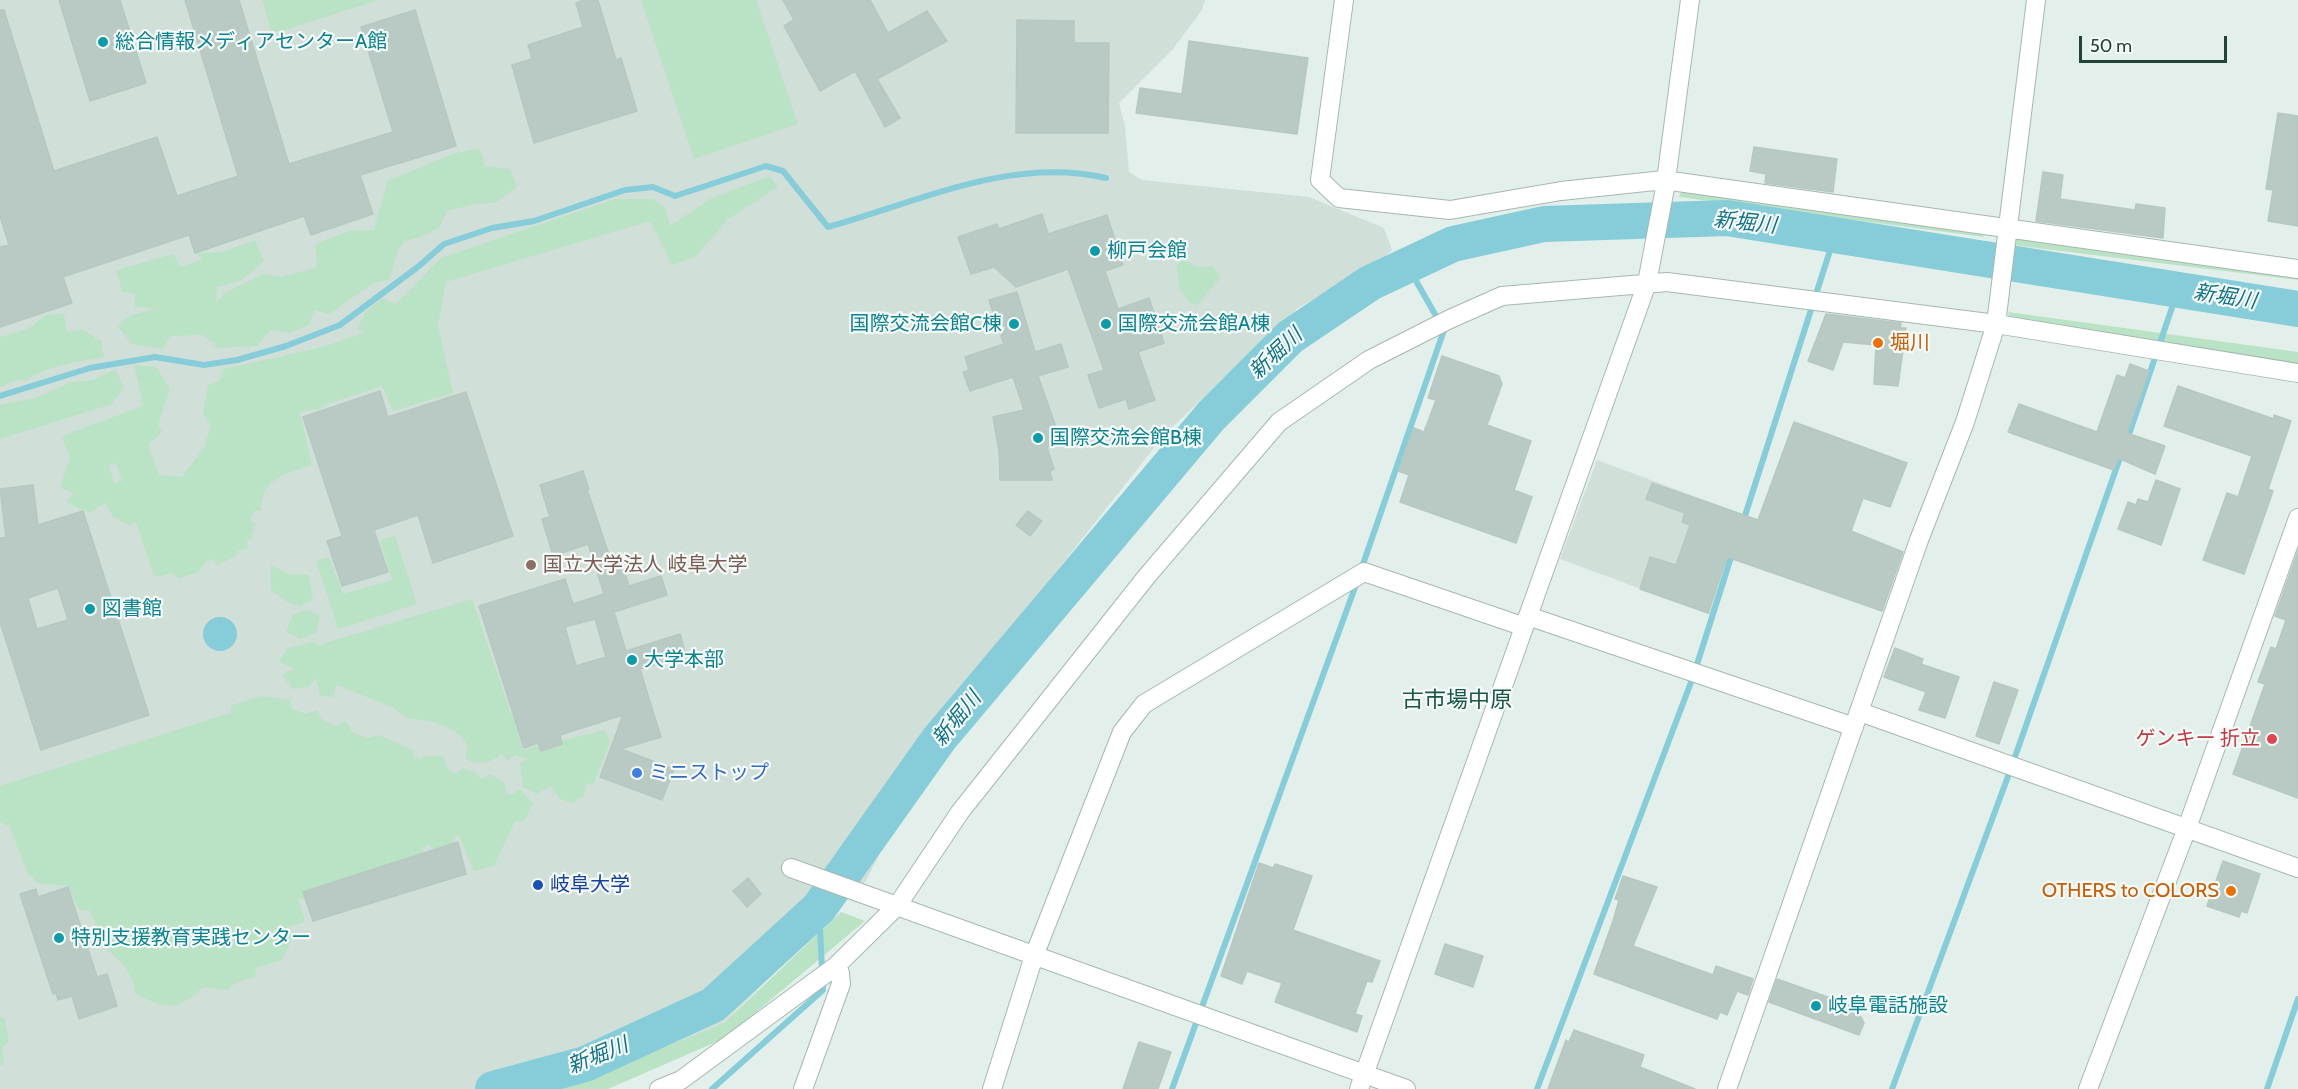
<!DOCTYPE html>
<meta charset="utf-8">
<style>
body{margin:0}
#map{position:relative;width:2298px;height:1089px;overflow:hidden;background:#e3efea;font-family:Cabin,sans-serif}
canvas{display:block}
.scale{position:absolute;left:2079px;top:36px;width:148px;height:27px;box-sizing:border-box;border:3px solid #214339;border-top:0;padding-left:8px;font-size:18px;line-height:21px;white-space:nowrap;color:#214339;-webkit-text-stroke:4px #f5faf8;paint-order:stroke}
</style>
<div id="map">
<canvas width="2298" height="1089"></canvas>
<div class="scale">50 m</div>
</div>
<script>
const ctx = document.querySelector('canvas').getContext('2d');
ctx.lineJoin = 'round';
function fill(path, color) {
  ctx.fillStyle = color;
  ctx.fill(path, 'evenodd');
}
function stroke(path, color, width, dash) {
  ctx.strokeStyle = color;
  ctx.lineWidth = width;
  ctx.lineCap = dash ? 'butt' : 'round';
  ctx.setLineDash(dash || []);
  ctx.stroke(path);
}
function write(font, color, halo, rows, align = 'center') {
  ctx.font = font + ' Cabin,"Noto Sans JP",sans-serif';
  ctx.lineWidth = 4.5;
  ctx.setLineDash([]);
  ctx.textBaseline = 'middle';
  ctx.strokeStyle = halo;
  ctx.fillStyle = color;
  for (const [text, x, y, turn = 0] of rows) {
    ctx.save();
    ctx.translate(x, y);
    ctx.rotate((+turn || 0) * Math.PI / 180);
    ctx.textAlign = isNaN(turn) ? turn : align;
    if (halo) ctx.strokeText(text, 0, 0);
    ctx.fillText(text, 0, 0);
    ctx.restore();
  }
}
fill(new Path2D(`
 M0,0H1205L1202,10L1173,49L1119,103L1125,126L1129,172L1142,180L1309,197L1384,228L1392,250L1380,261L1298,308L1165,434L958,696L866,881L724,1023L560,1089H0Z
 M1597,460L1748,516L1711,615L1560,559Z`), '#d1dfd9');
fill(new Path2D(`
 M262,0H378L279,32L271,30Z
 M641,0H756L798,124L694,159Z
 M480,148L485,166L510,169L517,187L495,203L474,204L447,211L439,228L421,237L405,241L398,250L390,279L372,284L329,314L314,310L310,325L289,333L271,330L257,346L218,348L203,335L170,336L163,349L132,344L118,326L127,317L156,308L135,307V294L122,291L116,270L173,254L181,267L203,259L195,253L222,252L255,240L264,261L241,281L217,287L216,303L224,293L263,274L282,277L317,267L316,244L349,231L374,230C377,212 385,198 387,181L453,154Z
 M770,176L778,187L727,220L695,257L672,265L650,221L446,282L438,325L453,393L393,411L382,386L327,404L320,410L313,409L300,413L312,465C285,473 262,478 261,510L254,511L250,520L256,523L251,539L247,540L248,548L237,551L236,556L218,565L213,559L206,561L199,572L179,578L172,573L158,577L153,573L136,522L129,525L114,518L105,503L89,513L66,502L74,493L60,488L70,458L62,436L143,406L134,365L156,367L170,389L158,425L162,432L148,445L159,475L182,477L204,448L211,425L203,414L208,385L219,381L224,369L323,347L365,332L357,329L364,314L382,298L396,304L441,258L615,199H653L665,208L670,226L712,198ZM116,463L122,481L114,483L109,465Z
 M1681,192L1982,231L1984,237L1679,197Z
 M2016,237L2298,274V280L2012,245Z
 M1183,260L1199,267H1214L1220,278L1197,305L1190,303L1180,289L1176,266Z
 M2008,312L2298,352V363L2010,323Z
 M64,314L67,332L82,329L95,337L93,340H101L104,357C78,362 47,365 26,381L18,380L0,387V337L28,329L46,315Z
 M115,369L124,387L112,404L0,439V405L35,398L72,382L93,380Z
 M395,536L417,604L338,629L316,561L329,557L343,594L392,580L380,540Z
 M271,565L289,574L309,575L313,598L301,606L289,603L271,590Z
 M472,599L511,714L517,718L519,736L523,750L605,730L610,742L593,785L587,783L584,796L572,803L560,799L550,786L537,794L523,787L520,764L526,759L515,755L508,761L501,754C491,764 477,765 465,759L468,745C457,727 429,718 408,719L394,708L337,685L333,697L320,696L316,678L309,687L293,689L282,675L295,669L279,662L288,648L312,642L319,645Z
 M309,610L320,616L316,633L301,639L286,632L293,614Z
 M261,696L290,700L292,709L306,714L317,710L322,720L336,726L346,721L352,732L367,738L379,735L413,750L414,757L421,759L424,756H443L449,770L456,773L463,768L476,773L481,779L490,774L503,781L507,793L512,795L520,789L533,804L523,822L515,821L494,866L474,871L459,835L453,837L452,852L438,855L429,845L422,847L425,856L310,900L298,898L305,922L287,927L293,937L282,960L256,968L255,977L237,982L227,990L203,987C176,1012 167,1009 135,994C134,974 120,959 104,948L103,938L89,910L80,911L68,886L37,883L33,876L28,875L10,827L0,822V786L230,713L232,705Z
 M841,912L865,921L725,1038L608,1089H560L724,1023Z
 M0,1017L4,1018L9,1040L2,1048L4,1065H0Z`), '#bae2c5');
fill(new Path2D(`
 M203 634a17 17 0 1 1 34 0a17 17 0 1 1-34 0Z`), '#86cdd9');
stroke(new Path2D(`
 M0,396L90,368L155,357L204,365L237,360L286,346L340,325L419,266L444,244L492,228L534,221L625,190L653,187L675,196L766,166L783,171L828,227C918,202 1011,156 1106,178
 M2127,440L2178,290
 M1743,522L1835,235
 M1361,570L1444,330L1407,265
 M712,1089L823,990L819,908
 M1172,1089L1357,582
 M1537,1089L1693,677L1733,551
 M1892,1089L2010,771L2122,452
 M2267,1089L2298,999`), '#86cdd9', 6);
stroke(new Path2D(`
 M493,1089L585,1064L713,1005L819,908L939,739L1211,416L1290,337L1370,283L1453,244L1544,224L1727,218L2298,309`), '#86cdd9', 36);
const building = new Path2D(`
 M59,0H120L146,83L90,101Z
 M185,0H239L289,164L393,132L361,27L415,10L456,146L360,175L373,214L311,235L304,216L195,253L189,235L63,277L72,303L0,327V247L9,245L0,216V10H4L54,171L157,137L177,196L238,176Z
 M584,0H598L616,60L621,58L637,111L534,143L512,65L532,59L528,45L583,27L576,3Z
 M783,0H870L888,33L927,11L947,41L877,79L900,118L885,127L855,71L820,91L784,26L794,20Z
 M1017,20L1074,21V43H1109L1108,133H1016Z
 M1189,41L1308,58L1297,134L1136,113L1140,88L1182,94Z
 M2278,113L2298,116V226L2268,221L2273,190L2266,189Z
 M1754,147L1837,159L1833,192L1765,183L1766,174L1750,171Z
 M2043,172L2063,175L2060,199L2135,210L2136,204L2165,208L2163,238L2036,221Z
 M1042,214L1048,234L1107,215L1123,265L1105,271L1118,309L1149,298L1164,343L1138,352L1155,400L1129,409L1126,399L1099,408L1088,375L1104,370L1068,269L1016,287L994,267L971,274L958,237L997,224L999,229Z
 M1017,292L1035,352L1061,344L1068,367L1038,376L1056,427L1048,430L1052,445L1047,447L1054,469L1050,471L1052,480H1000L999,451L993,417L1024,410L1013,377L970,391L963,372L969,370L965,357L1004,344L1001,336L1007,327L996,322L989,300Z
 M1826,314L1901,323L1900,328H1906L1898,386L1874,384L1876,345L1843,342L1833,370L1808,361Z
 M1442,356L1499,376L1502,384L1487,425L1531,441L1514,490L1532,497L1516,543L1400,502L1409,475L1398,471L1414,428L1424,432L1436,400L1428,398Z
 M2130,364L2149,371L2127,433L2165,446L2155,474L2118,458L2114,470L2008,432L2019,404L2097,432L2117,375L2125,378Z
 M2178,386L2274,419V415L2291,421L2268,489L2273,491L2244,574L2203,560L2227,493L2238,497L2252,456L2164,426Z
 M380,391L388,417L466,392L513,536L433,563L418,515L374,530L388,572L342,586L327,541L342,536L303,417Z
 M1794,422L1907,463L1890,507L1863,498L1851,531L1903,552L1882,611L1727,557L1708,613L1640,589L1650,557L1676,565L1690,525L1682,522L1685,513L1646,499L1652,483L1758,520Z
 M583,471L589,489H587L613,566L622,563L629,586L661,576L667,595L614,612L626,651L680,634L686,655L640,669L661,737L621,749L674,769L662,800L600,777L623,715L560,735L562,744L541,751L538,743L524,748L479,606L565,579L573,604L604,594L588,544L553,556L542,519L550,517L540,485ZM595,619L606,657L576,666L565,627Z
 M2156,480L2180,489L2161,545L2118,529L2128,502L2136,505L2138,499L2148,502Z
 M33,485L38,525L83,511L149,715L41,750L0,622V538L6,537L0,489ZM58,588L68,620L37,629L28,598Z
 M1028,511L1042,521L1030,536L1016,525Z
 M2298,551V798L2233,774L2265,684L2258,682L2271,647L2276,649L2286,620L2275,616Z
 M1895,648L1923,659L1921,664L1959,677L1945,718L1919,710L1926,692L1884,677Z
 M1994,682L2018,690L1999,744L1976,736Z
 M458,842L466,874L313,921L303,892Z
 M2223,861L2260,874L2247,913L2241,911L2239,917L2207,906Z
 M1259,863L1273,868L1275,864L1312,876L1293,930L1380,961L1372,982L1367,981L1355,1014L1362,1016L1357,1032L1275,1002L1282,983L1247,971L1242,984L1221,976Z
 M1623,876L1657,887L1633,946L1713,975L1716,966L1753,979L1748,995L1737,991L1727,1015L1720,1012L1717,1019L1594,974L1613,921L1619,900L1615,899Z
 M748,878L761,894L747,907L733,891Z
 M68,887L97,977L107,974L117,1006L79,1019L72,996L58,1000L56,993L53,994L20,894L36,889L38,897Z
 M1445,944L1483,956L1473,987L1435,974Z
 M1777,979L1856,1007L1864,1023L1859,1035L1769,1002Z
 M1574,1030L1644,1055L1640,1067L1695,1089H1548L1566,1040L1569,1042Z
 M1139,1042L1171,1052L1158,1089H1123Z`);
fill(building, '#b8cac3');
stroke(building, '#b5c9c1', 1.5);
const minor = new Path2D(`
 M1344,0L1320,180L1339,198L1450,210L1561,191L1664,180L2298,269
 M1528,616L1854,727
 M1860,712L2298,868
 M791,868L1406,1089
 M659,1089L681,1080L836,966L897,906L960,812L1147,576L1279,422L1369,360L1450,319L1502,296L1667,282L1996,324L2298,373
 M803,1089L841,984L840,973L836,966
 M992,1089L1034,956L1122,732L1144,704L1364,572L1522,626
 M1359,1089L1647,283L1665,188L1690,0
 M1727,1089L1919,540L1965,422L1996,324L2036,0
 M2088,1089L2187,828L2298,518`);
stroke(minor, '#a5b8b1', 20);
stroke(minor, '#fff', 18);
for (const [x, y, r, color] of [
 [103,42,6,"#0f9aa8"],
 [1095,251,6,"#0f9aa8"],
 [1014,324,6,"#0f9aa8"],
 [1106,324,6,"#0f9aa8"],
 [1878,343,6,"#e8710a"],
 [1038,438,6,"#0f9aa8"],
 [531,565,6,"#8d6e63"],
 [90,609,6,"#0f9aa8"],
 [632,660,6,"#0f9aa8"],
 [2272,739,6,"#e0444e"],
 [637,773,6,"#3f7fe0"],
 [538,885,6,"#1a4fb4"],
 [2231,891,6,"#e8710a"],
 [59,938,6,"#0f9aa8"],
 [1816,1006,6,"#0f9aa8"]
]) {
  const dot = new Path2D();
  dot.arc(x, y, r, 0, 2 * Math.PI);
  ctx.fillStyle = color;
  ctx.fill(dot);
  stroke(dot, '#f5faf8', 2);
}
write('20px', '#0d838f', '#f5faf8', [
 ["総合情報メディアセンターA館",115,42],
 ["柳戸会館",1107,251],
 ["国際交流会館C棟",1002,324,"right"],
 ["国際交流会館A棟",1118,324],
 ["国際交流会館B棟",1050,438],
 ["図書館",102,609],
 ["大学本部",644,660],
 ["特別支援教育実践センター",71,938],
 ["岐阜電話施設",1828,1006]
], 'left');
write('20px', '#c56008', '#f5faf8', [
 ["堀川",1890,343],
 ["OTHERS to COLORS",2219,891,"right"]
], 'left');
write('20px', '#785e54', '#f5faf8', [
 ["国立大学法人 岐阜大学",543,565]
], 'left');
write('20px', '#be3a42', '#f5faf8', [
 ["ゲンキー 折立",2260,739]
], 'right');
write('20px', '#366cbe', '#f5faf8', [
 ["ミニストップ",649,773]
], 'left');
write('20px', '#164399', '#f5faf8', [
 ["岐阜大学",550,885]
], 'left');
write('italic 21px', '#137386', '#f5faf8', [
 ["新堀川",1745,223,6],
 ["新堀川",2225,297,9],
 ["新堀川",1276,354,-43],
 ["新堀川",957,719,-51],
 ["新堀川",598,1056,-22]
]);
write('22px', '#1a5748', '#f5faf8', [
 ["古市場中原",1457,701]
]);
</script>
